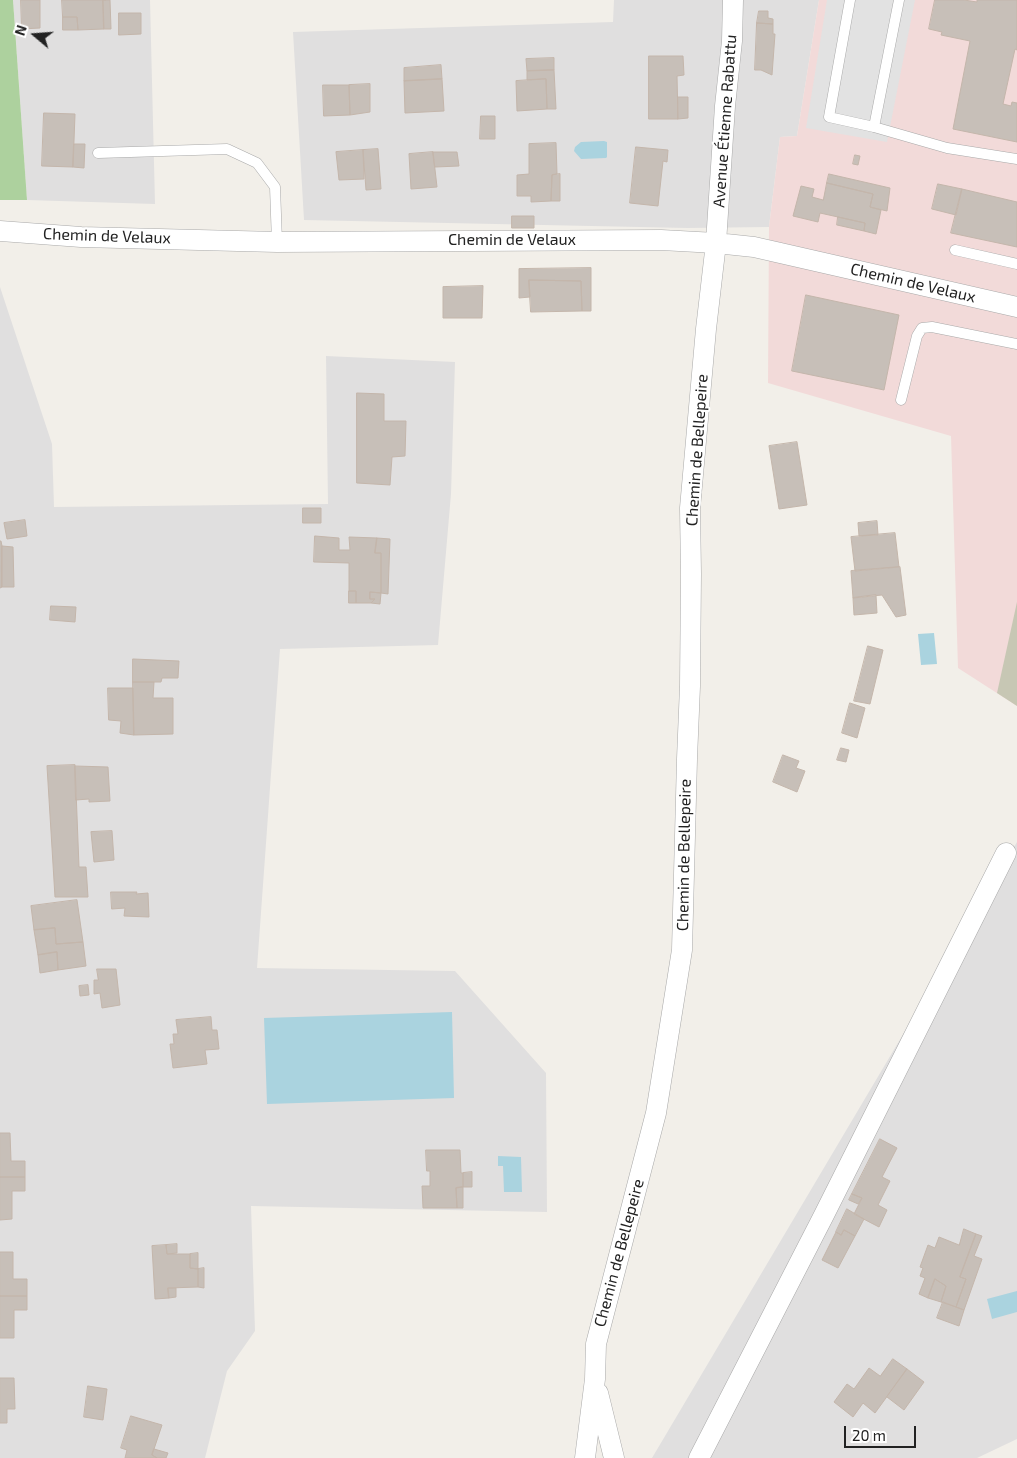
<!DOCTYPE html>
<meta charset="utf-8">
<style>
body{margin:0}
#map{position:relative;width:1017px;height:1458px;overflow:hidden;background:#f2efe9;font-family:"Exo 2",sans-serif}
canvas{display:block}
.north{position:absolute;left:10px;top:10px;width:50px;height:50px;-webkit-text-stroke:4px #fff;paint-order:stroke;rotate:288deg;font-size:14px;font-weight:700;line-height:20px;text-align:center;color:#222}
.north::after{content:'';display:block;margin:auto;width:18px;height:22px;background:#222;clip-path:polygon(50% 0,100% 100%,50% 72%,0 100%)}
.scale{position:absolute;left:844px;top:1426px;width:72px;height:22px;box-sizing:border-box;border:2px solid #222;border-top:0;padding-left:6px;font-size:15px;line-height:18px;white-space:nowrap;color:#222;-webkit-text-stroke:4px #fff;paint-order:stroke}
</style>
<div id="map">
<canvas width="1017" height="1458"></canvas>
<div class="north">N</div>
<div class="scale">20 m</div>
</div>
<script>
const ctx = document.querySelector('canvas').getContext('2d');
ctx.lineJoin = 'round';
function fill(path, color) {
  ctx.fillStyle = color;
  ctx.fill(path, 'evenodd');
}
function stroke(path, color, width, dash) {
  ctx.strokeStyle = color;
  ctx.lineWidth = width;
  ctx.lineCap = dash ? 'butt' : 'round';
  ctx.setLineDash(dash || []);
  ctx.stroke(path);
}
function write(font, color, halo, rows, align = 'center') {
  ctx.font = font + ' "Exo 2",sans-serif';
  ctx.lineWidth = 4;
  ctx.setLineDash([]);
  ctx.textBaseline = 'middle';
  ctx.strokeStyle = halo;
  ctx.fillStyle = color;
  for (const [text, x, y, turn = 0] of rows) {
    ctx.save();
    ctx.translate(x, y);
    ctx.rotate((+turn || 0) * Math.PI / 180);
    ctx.textAlign = isNaN(turn) ? turn : align;
    if (halo) ctx.strokeText(text, 0, 0);
    ctx.fillText(text, 0, 0);
    ctx.restore();
  }
}
fill(new Path2D(`
 M13,0H150L155,204L27,200Z
 M614,0H819L797,136L780,137L769,227L687,228L304,220L293,32L613,22Z
 M0,287L52,444L54,507L328,504L326,356L455,362L451,494L438,645L280,649L257,968L455,971L546,1073L547,1212L251,1206L255,1331L227,1371L205,1458H0Z
 M1017,842V1439L977,1458H652Z`), '#e0dfdf');
fill(new Path2D(`
 M819,0H1017V706L958,668L951,436L768,383L769,227L780,137L797,136Z`), '#f2dad9');
fill(new Path2D(`
 M1017,602V706L997,693Z`), '#c7c7b4');
fill(new Path2D(`
 M0,0H13L27,200H0Z`), '#add19e');
fill(new Path2D(`
 M827,0H915L887,142L806,128Z`), '#e2e2e2');
fill(new Path2D(`
 M604,141L607,142V157L606,158L581,159L574,151L575,147L581,142Z
 M934,633L937,664L921,665L918,634Z
 M452,1012L454,1098L267,1104L264,1018Z
 M498,1156L521,1157L522,1192H504L503,1166H498Z
 M1017,1291V1312L992,1319L987,1299Z`), '#aad3df');
const building = new Path2D(`
 M21,0H40V28L22,29Z
 M62,0H106H103L104,29L78,30L77,17H63Z
 M103,0H110L111,29H104Z
 M935,0H964L977,2V0H1017V50L1015,49L1003,104L1011,106L1012,102L1017,103V142L953,129L970,41L941,35L942,32L929,29Z
 M759,11H768V18L773,19V24L757,23Z
 M119,13H141V34L119,35Z
 M63,17H77L78,30H63Z
 M757,23L773,24V34H775L772,75L761,70H755Z
 M649,56H683L684,75L677,76L678,119H649Z
 M554,58V70L527,71L526,59Z
 M441,65L442,79L404,81V68Z
 M554,70L556,109H547L546,79L527,80V71Z
 M442,79L444,111L405,113L404,81Z
 M546,79L547,109L517,111L516,81Z
 M370,84V112L350,115L349,85Z
 M323,85H349L350,115L324,116Z
 M678,97H688V118L678,119Z
 M44,113L75,114L73,167L42,166Z
 M481,116H495V139H480Z
 M556,143L557,174L552,175L551,201L531,202V196H517V175L529,174V144Z
 M74,144H85L84,168L73,167Z
 M636,147L668,150L667,162L663,161L658,206L630,203Z
 M378,149L381,189L366,190L363,150Z
 M363,150L364,179L339,180L336,152Z
 M433,152L437,187L411,189L409,154Z
 M433,152H457L459,166L435,167Z
 M855,155L860,156L858,165L853,164Z
 M560,174V201H551L552,175Z
 M829,174L890,188L887,211L870,207L873,194L827,183Z
 M827,183L873,194L870,207L881,210L876,234L864,231L865,223L820,213L818,222L793,216L801,186L814,189L812,197L823,200Z
 M938,184L962,189L956,215L932,209Z
 M962,189L1017,202V247L951,233Z
 M512,216H534V228H512Z
 M838,217L865,223L864,231L837,225Z
 M591,268V311H582L581,281L529,280L530,297L519,298V269Z
 M529,280L581,281L582,311L531,312Z
 M483,286L482,318H443V287Z
 M806,295L899,315L884,390L792,371Z
 M357,393L384,394V421H406L405,456L392,457L390,485L357,483Z
 M797,442L807,505L779,509L769,446Z
 M303,508H321V523H303Z
 M25,520L27,536L7,539L4,523Z
 M877,521L878,535L859,536L858,523Z
 M895,533L899,567L855,571L851,537Z
 M315,536L339,538V550H350L349,537L377,538L375,553H381V593L370,592V599H375L371,603H356V591H349V563L314,562Z
 M377,538L390,539L388,594L381,593V553H375Z
 M0,541H1L2,546V587L0,588Z
 M2,546L13,547L14,587H2Z
 M900,567L906,615L896,617L882,595L853,598L851,571Z
 M349,591H356V603H349Z
 M370,592L381,593L380,604L371,603L375,599H370Z
 M876,595L877,613L854,615L853,598Z
 M51,606L76,607L75,622L50,620Z
 M868,646L883,650L870,704L854,701Z
 M133,659L179,661L178,678H162L161,682H133Z
 M133,682H154L153,698H173V734L134,735Z
 M108,688H133L134,735L120,733L121,721L109,720Z
 M850,703L865,708L857,738L842,733Z
 M841,748L849,750L846,762L837,760Z
 M783,755L799,761L796,768L805,771L797,792L773,782Z
 M75,765L79,867H86L88,897H55L47,766Z
 M75,766L108,767L110,801L89,802V799L76,800Z
 M112,831L114,860L94,862L91,832Z
 M111,892H137L136,894L148,893L149,917L124,916L125,908L112,909Z
 M77,900L83,942L56,944L55,928L34,930L31,906Z
 M55,928L56,944L83,942L86,966L58,970L57,952L38,955L34,930Z
 M57,952L58,970L40,973L38,955Z
 M97,969H116L120,1005L102,1008L100,993L94,994V980H98Z
 M88,985L89,995L80,996L79,986Z
 M211,1017L212,1030H217L219,1049L205,1050L207,1064L173,1068L170,1044H174L173,1034H178L176,1020Z
 M0,1133H10L11,1161H25V1177H0Z
 M880,1139L897,1148L882,1177L890,1181L878,1205L887,1210L879,1227L854,1214L862,1198L852,1194Z
 M426,1150H460L461,1173H463V1187L456,1188L457,1208H423L422,1186H430V1171H427Z
 M472,1172V1187H463V1173Z
 M0,1177H25V1191H12V1219L0,1220Z
 M463,1187V1208H457L456,1188Z
 M852,1194L862,1198L858,1204L849,1200Z
 M847,1209L864,1219L855,1236L844,1230L841,1235L836,1232Z
 M964,1229L976,1234L960,1277L966,1279L956,1307L941,1302L946,1286L935,1279L928,1298L919,1294L925,1278L920,1276L923,1268L920,1267L928,1245L935,1248L939,1237L959,1245Z
 M844,1230L855,1236L838,1268L822,1260L836,1232L841,1235Z
 M976,1234L982,1236L974,1256L982,1259L964,1310L956,1307L966,1279L960,1277Z
 M177,1244V1253L167,1254L166,1245Z
 M166,1245L167,1254H190V1268L198,1269V1287L168,1288L169,1298L155,1299L152,1246Z
 M0,1252H13V1279H27V1296H0Z
 M198,1253V1269L190,1268V1254Z
 M204,1268V1288L198,1287V1269Z
 M935,1279L946,1286L941,1302L928,1298Z
 M168,1288H176V1297L169,1298Z
 M0,1296H27V1310H14V1338H0Z
 M943,1302L964,1310L959,1326L937,1318Z
 M893,1359L907,1369L875,1413L863,1403L853,1417L834,1402L847,1384L854,1389L869,1368L880,1376Z
 M907,1369L924,1382L904,1410L887,1397Z
 M0,1378H14L15,1409H7V1423H0Z
 M88,1386L107,1389L103,1420L84,1417Z
 M131,1416L162,1425L152,1455L157,1458H125L127,1450L121,1448Z
 M154,1449L168,1453L166,1458H157L152,1455Z`);
fill(building, '#c7bfb8');
stroke(building, '#c4b6ab', 1);
const lane = new Path2D(`
 M850,0L829,117L874,127L947,148L1017,159
 M874,127L899,0
 M98,153L227,149L257,163L275,187L277,242
 M955,250L1017,264
 M901,400L917,336L922,328L932,327L1017,344`);
const street = new Path2D(`
 M0,231L81,237L277,242L661,240L716,243L754,247L1017,307
 M598,1393L614,1458
 M585,1458L595,1379L596,1344L656,1113L682,950L687,759L690,686L691,574L690,508L706,329L716,243L725,106L732,41L733,0
 M699,1458L824,1215L1006,853`);
stroke(lane, '#a9a9a9', 11);
stroke(street, '#a9a9a9', 21);
stroke(lane, '#fff', 10);
stroke(street, '#fff', 20);
write('16px', '#222', '#fff', [
 ["Avenue Étienne Rabattu",725,121,-86],
 ["Chemin de Velaux",107,236,2],
 ["Chemin de Velaux",512,240],
 ["Chemin de Velaux",913,283,13],
 ["Chemin de Bellepeire",697,450,-86],
 ["Chemin de Bellepeire",684,855,-89],
 ["Chemin de Bellepeire",619,1253,-75]
]);
</script>
